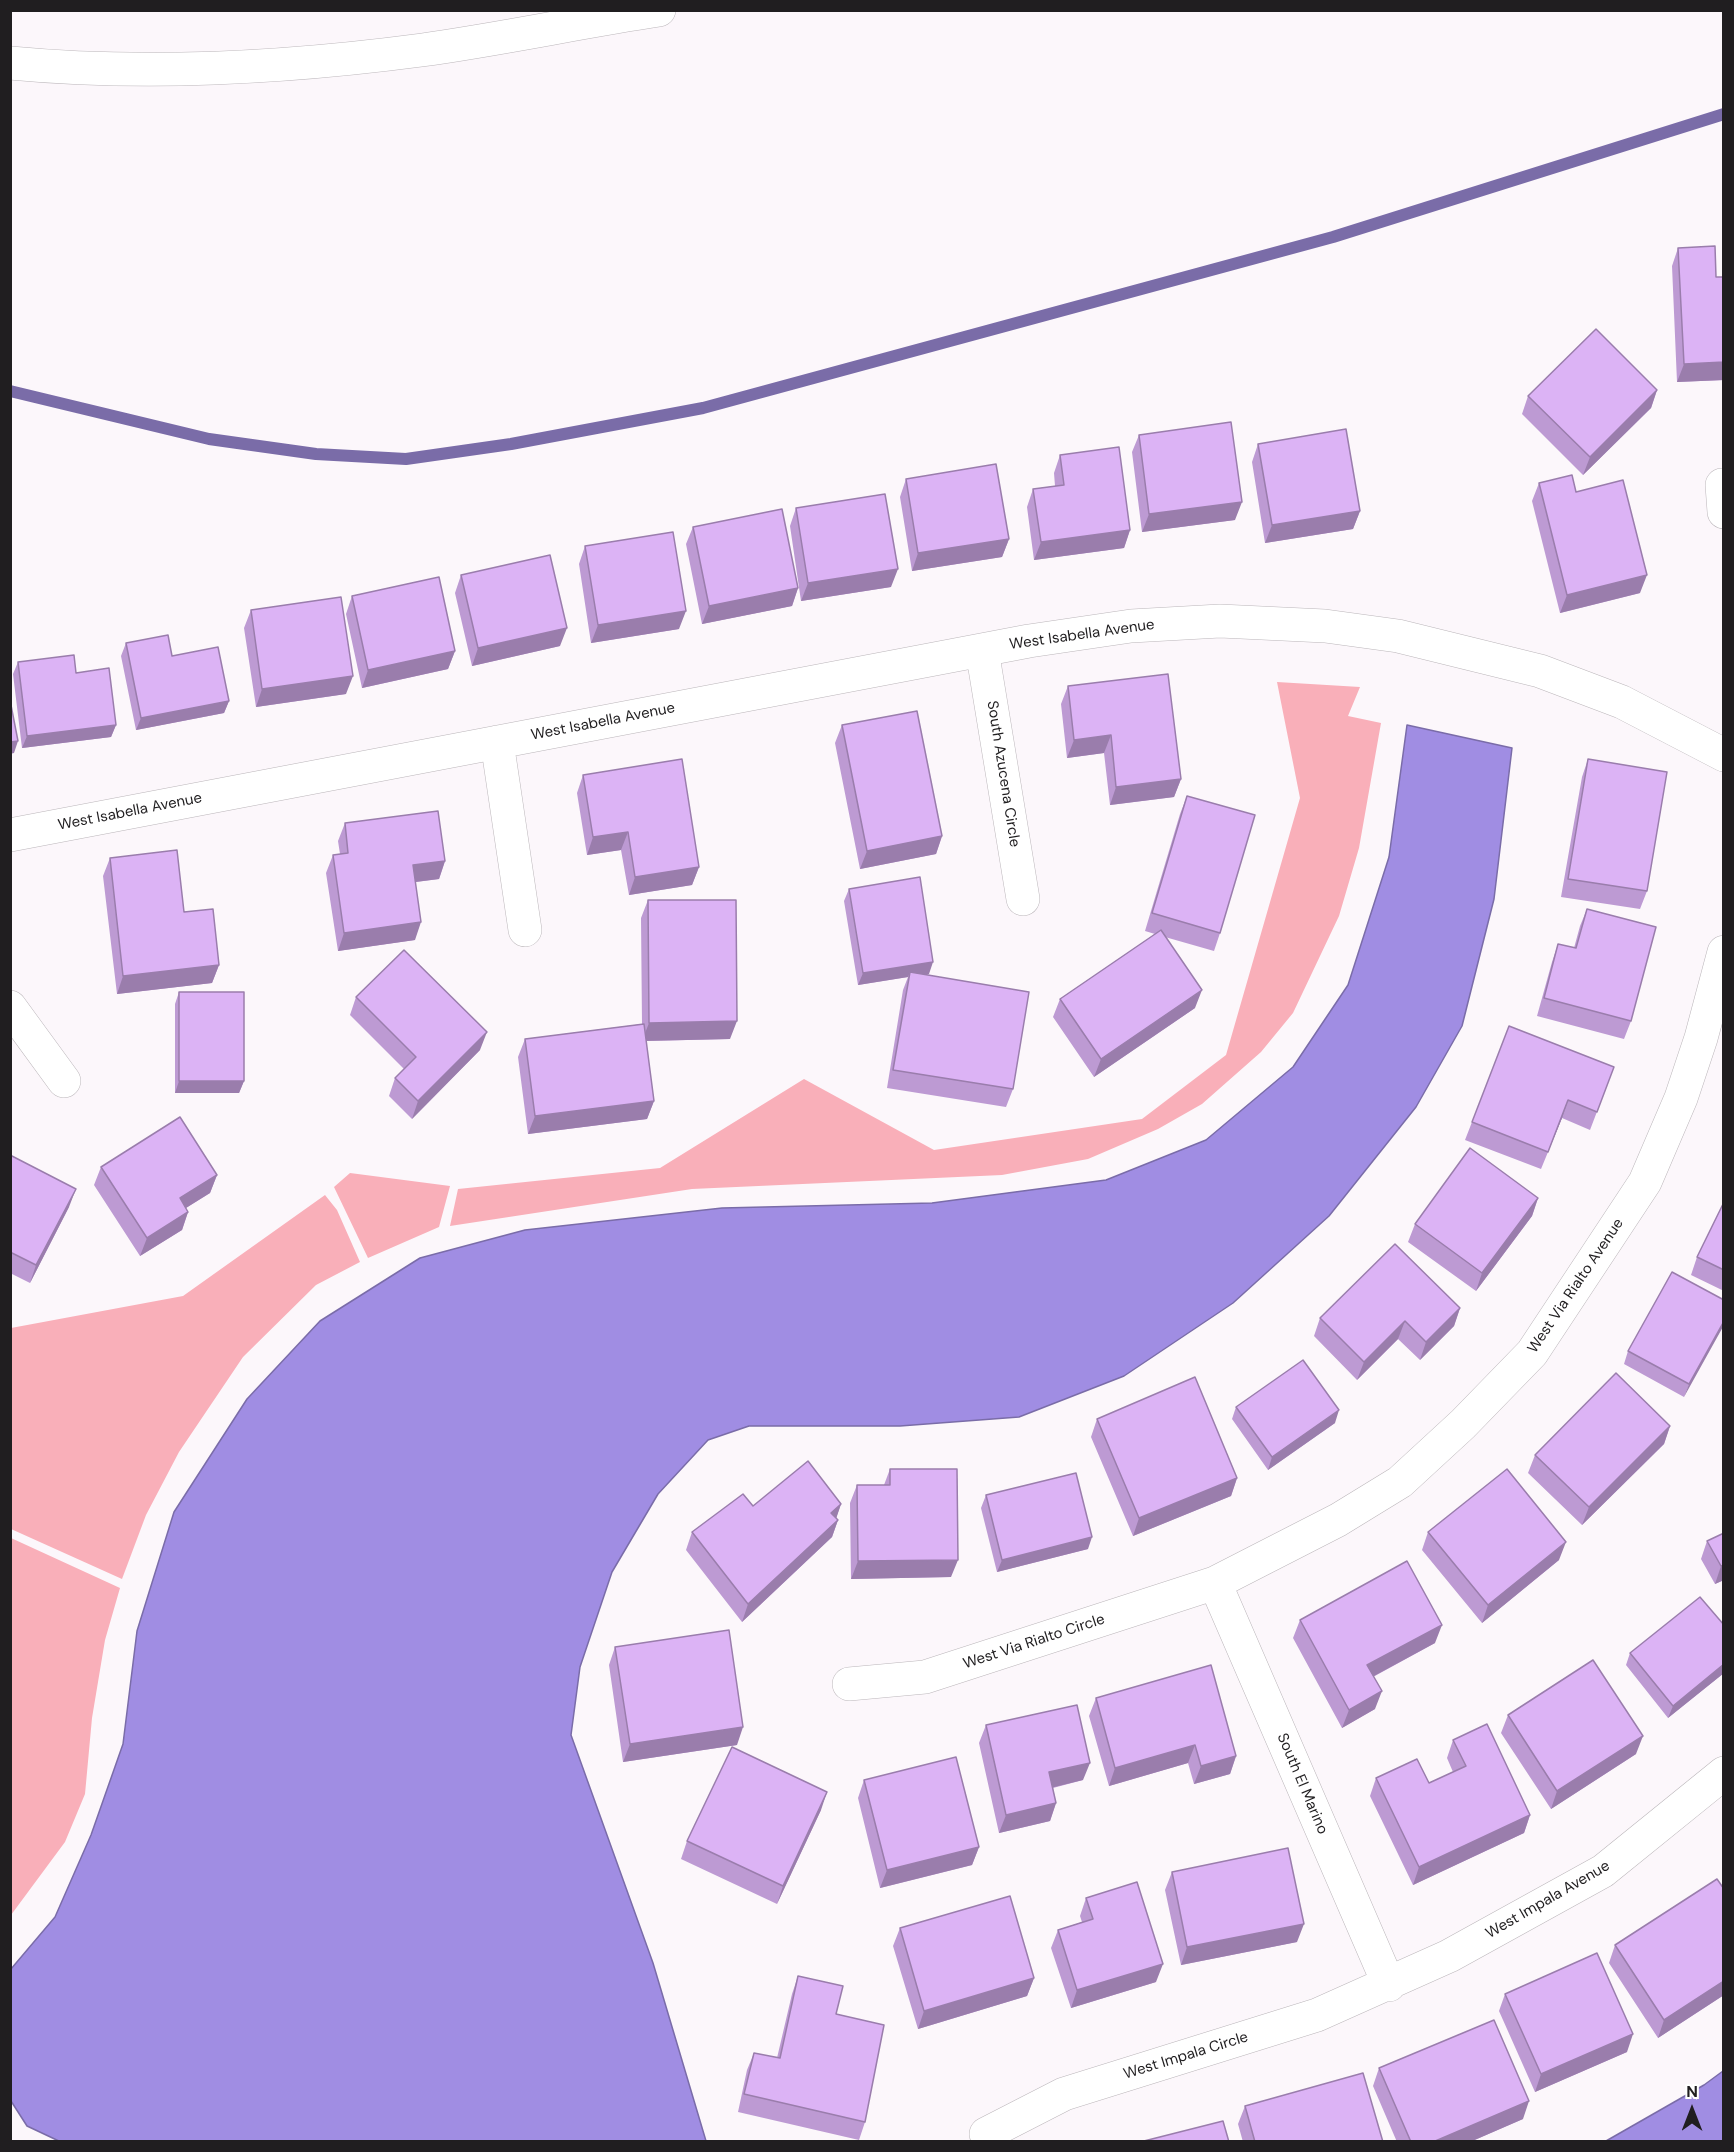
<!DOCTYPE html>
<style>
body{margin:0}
#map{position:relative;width:1734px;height:2152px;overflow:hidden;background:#fcf7fb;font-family:"DM Sans",sans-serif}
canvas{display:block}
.frame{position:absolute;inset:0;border:12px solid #201e20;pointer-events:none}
.north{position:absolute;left:1662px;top:2080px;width:60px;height:60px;-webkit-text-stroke:4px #fff;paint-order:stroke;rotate:0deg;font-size:16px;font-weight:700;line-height:24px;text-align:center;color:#201e20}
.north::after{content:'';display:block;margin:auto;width:21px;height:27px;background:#201e20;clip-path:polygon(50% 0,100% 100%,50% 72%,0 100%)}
</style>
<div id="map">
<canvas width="1734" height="2152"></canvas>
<div class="frame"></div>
<div class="north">N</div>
</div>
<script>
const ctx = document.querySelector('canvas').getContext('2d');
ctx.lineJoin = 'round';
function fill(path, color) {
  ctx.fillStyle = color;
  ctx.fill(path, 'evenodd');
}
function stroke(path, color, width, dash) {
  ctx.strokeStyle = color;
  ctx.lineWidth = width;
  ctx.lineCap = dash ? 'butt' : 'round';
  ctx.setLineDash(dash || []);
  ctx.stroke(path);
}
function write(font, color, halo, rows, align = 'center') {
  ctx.font = font + ' "DM Sans",sans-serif';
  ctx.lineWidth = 5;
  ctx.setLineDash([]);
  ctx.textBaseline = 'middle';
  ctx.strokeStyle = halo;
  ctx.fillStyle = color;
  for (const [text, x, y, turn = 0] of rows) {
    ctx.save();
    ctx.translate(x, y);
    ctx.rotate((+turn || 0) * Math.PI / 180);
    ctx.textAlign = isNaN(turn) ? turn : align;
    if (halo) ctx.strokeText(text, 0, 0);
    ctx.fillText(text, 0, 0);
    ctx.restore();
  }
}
fill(new Path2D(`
 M1277,682L1360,687L1348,716L1381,723L1359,848L1339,916L1293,1013L1261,1052L1202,1104L1158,1129L1088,1159L1002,1175L692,1189L450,1226L458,1189L660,1168L804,1079L934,1150L1142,1119L1226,1055L1300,798Z
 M350,1173L450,1186L439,1227L368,1258L334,1187Z
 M325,1195L337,1210L360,1262L316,1285L243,1357L179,1452L146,1515L122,1579L11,1529V1328L183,1296Z
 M11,1538L120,1588L105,1640L92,1718L85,1794L65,1842L11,1915Z`), '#f9afb9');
const water = new Path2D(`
 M1407,725L1512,748L1494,899L1462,1026L1416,1107L1329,1216L1233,1303L1124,1376L1019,1417L900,1426H749L708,1440L658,1494L612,1572L580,1667L571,1735L653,1963L706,2141L61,2142L27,2126L11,2101V1969L55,1917L91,1835L123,1744L137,1631L174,1512L247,1399L320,1321L420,1258L525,1230L722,1208L932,1203L1106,1180L1206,1140L1293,1067L1348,985L1389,857Z
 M1723,2071V2141H1606L1704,2085Z`);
fill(water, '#a08de3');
stroke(water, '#7a6ca8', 1.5);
stroke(new Path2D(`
 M10,391L209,439L316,454L406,459L511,444L703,408L1333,237L1724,114`), '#7a6ca8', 12);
const street = new Path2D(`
 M1722,485L1724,512
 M982,650L1023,899
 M497,742L525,930
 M10,835L1029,641L1131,626L1220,621L1325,626L1398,636L1540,671L1622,702L1724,755
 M10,1007L64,1081
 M1215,1583L1389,1985
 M849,1684L925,1677L1215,1583L1338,1520L1400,1482L1463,1424L1532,1353L1645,1182L1681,1098L1701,1038L1724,952
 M986,2134L1064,2094L1317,2015L1449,1956L1603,1871L1724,1773`);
const highway = new Path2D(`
 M10,63C147,76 286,68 422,50C501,39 580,22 659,10`);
stroke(street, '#bbb6ba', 34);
stroke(highway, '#bbb6ba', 34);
stroke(street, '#fff', 33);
stroke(highway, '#fff', 33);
fill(new Path2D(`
 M1678,248L1716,277H1724V380L1677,382L1672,266Z
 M1657,390L1651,408L1583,475L1522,414L1528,396Z
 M1139,435L1235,520L1142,532L1132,452Z
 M1258,444L1360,511L1353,529L1265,543L1252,462Z
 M1060,455L1130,530L1124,548L1034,560L1027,507L1033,489L1055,486L1054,473Z
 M906,479L1009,539L1002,557L912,571L900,497Z
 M1539,483L1576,492L1640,593L1560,613L1532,501Z
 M796,508L891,587L801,601L790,526Z
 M693,527L798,588L792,606L702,624L686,544Z
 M585,546L679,629L591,643L579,564Z
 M461,575L560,646L472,666L455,593Z
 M352,596L455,651L448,669L362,688L346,614Z
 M251,610L346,694L256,707L244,628Z
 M126,643L229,701L224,713L136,730L121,656Z
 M18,662L76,673L116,725L111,737L22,748L13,674Z
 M1068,686L1181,779L1174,797L1110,805L1104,753L1067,758L1061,704Z
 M842,725L942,836L936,854L860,869L835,743Z
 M1588,759L1647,891L1640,909L1561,897L1582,777Z
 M583,775L699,867L692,885L629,895L621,850L587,855L577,793Z
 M1187,796L1220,933L1214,951L1165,937L1195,1008L1094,1077L1053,1017L1060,999L1155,934L1145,931L1180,814Z
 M345,823L445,861L439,879L416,882L415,940L338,951L326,873L333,855L340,854L338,841Z
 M110,858L184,912L219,965L212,983L117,994L103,876Z
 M849,889L929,974L926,975L1013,1089L1006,1107L887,1088L903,990L908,977L858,985L844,901Z
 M648,900L730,1039L646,1041L654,1101L647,1119L528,1134L518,1057L525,1039L642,1024L641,918Z
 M1587,909L1631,1021L1624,1039L1537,1016L1552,962L1558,944L1574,948L1580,926Z
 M179,992L244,1081L239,1093H175V1004Z
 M356,997L480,1050L412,1119L389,1096L395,1078L404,1069L350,1015Z
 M1614,1067L1590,1130L1562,1118L1541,1169L1465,1140L1472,1122Z
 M10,1155L69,1207L30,1283L10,1273Z
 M101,1167L217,1175L210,1193L186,1208L188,1212L182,1230L140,1256L94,1185Z
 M1538,1198L1532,1216L1476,1291L1408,1242L1415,1224Z
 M1724,1202V1291L1691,1275L1697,1257Z
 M1724,1300L1684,1397L1624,1364L1628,1351Z
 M1460,1308L1454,1326L1420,1360L1398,1339L1357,1380L1314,1336L1320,1318Z
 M1236,1407L1335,1423L1268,1470L1232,1419Z
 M1097,1419L1237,1478L1231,1496L1133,1536L1091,1437Z
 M1670,1426L1664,1444L1582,1525L1528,1473L1535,1455Z
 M890,1469L951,1577L851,1579L850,1503L857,1485H884Z
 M986,1495L1088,1549L997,1572L981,1508Z
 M841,1504L836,1518L838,1520L832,1537L742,1622L686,1550L692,1532L753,1506Z
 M1428,1532L1559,1560L1482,1623L1422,1550Z
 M1724,1533V1580L1715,1584L1701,1559L1707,1541Z
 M1300,1620L1435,1643L1373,1677L1375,1709L1342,1728L1293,1638Z
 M1724,1625V1673L1668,1718L1626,1665L1630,1653Z
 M615,1647L737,1745L623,1762L609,1665Z
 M1096,1698L1236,1756L1230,1774L1194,1784L1188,1763L1109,1786L1089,1716Z
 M1508,1715L1636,1754L1551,1809L1501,1733Z
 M986,1725L1083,1780L1053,1788L1056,1803L1050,1821L999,1833L979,1743Z
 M1453,1740L1530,1815L1524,1833L1413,1885L1370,1796L1376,1778L1429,1783L1453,1772L1447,1758Z
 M864,1780L979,1847L972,1865L880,1888L858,1798Z
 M821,1810L777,1904L681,1859L687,1841Z
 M1172,1872L1297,1942L1181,1965L1165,1890Z
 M1724,1889V1995L1658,2038L1609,1963L1615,1945Z
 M1086,1898L1156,1982L1071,2008L1051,1948L1058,1930L1082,1922L1080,1916Z
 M900,1928L1034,1978L1027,1996L918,2029L893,1946Z
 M798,1976L836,2014L865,2122L859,2140L738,2112L747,2070L754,2053L777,2058L792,1994Z
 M1505,1994L1627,2052L1535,2092L1499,2011Z
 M1379,2068L1523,2119L1470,2142H1397L1373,2086Z
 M1245,2106L1383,2142H1243L1238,2124Z`), '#bd9ad3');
fill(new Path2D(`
 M1724,362V380L1677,382L1684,364Z
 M1657,390L1651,408L1583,475L1590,457Z
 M1242,502L1235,520L1142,532L1149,514Z
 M1360,511L1353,529L1265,543L1272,525Z
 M1130,530L1124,548L1034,560L1041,542Z
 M1009,539L1002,557L912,571L918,553Z
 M898,569L891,587L801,601L808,583Z
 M1647,575L1640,593L1560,613L1567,595Z
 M798,588L792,606L702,624L709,606Z
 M686,611L679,629L591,643L598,625Z
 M567,628L560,646L472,666L478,648Z
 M455,651L448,669L362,688L368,670Z
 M353,676L346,694L256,707L262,689Z
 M229,701L224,713L136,730L141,718Z
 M116,725L111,737L22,748L27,736Z
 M1111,735L1104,753L1067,758L1074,740Z
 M18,741L14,753L10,754V742Z
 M1181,779L1174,797L1110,805L1116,787Z
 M628,832L621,850L587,855L593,837Z
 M942,836L936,854L860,869L867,851Z
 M445,861L439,879L407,883L413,865Z
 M699,867L692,885L629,895L635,877Z
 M421,922L415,940L338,951L344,933Z
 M933,962L929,974L909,977L910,972L908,977L858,985L863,973Z
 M219,965L212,983L117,994L123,976Z
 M1202,990L1195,1008L1094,1077L1101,1059Z
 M737,1021L730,1039L642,1041L649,1023Z
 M487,1032L480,1050L412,1119L418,1101Z
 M179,1081H244L239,1093H175Z
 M1568,1100L1562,1118L1541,1169L1548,1152Z
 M654,1101L647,1119L528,1134L535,1116Z
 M217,1175L210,1193L173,1216L180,1198Z
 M76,1189L69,1207L30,1283L36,1265Z
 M1538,1198L1532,1216L1476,1291L1482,1273Z
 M188,1212L182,1230L140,1256L147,1238Z
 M1460,1308L1454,1326L1420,1360L1426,1342Z
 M1405,1321L1398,1339L1357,1380L1364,1362Z
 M1724,1321V1325L1684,1397L1689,1384Z
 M1339,1410L1335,1423L1268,1470L1272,1457Z
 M1670,1426L1664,1444L1582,1525L1589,1507Z
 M1237,1478L1231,1496L1133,1536L1139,1518Z
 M841,1504L835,1522L831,1513Z
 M838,1520L832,1537L742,1622L748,1604Z
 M1092,1537L1088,1549L997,1572L1002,1560Z
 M1566,1542L1559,1560L1482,1623L1488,1605Z
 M958,1560L951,1577L851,1579L858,1561Z
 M1724,1565V1580L1715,1584L1721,1566Z
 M1442,1625L1435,1643L1361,1683L1367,1665Z
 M1724,1664V1673L1668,1718L1673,1706Z
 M1382,1691L1375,1709L1342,1728L1349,1710Z
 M743,1727L737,1745L623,1762L630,1744Z
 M1643,1736L1636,1754L1551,1809L1557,1791Z
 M1195,1745L1188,1763L1109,1786L1115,1768Z
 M1236,1756L1230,1774L1194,1784L1201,1766Z
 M1090,1763L1083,1780L1042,1790L1049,1772Z
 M827,1792L821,1810L777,1904L783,1886Z
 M1056,1803L1050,1821L999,1833L1006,1815Z
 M1530,1815L1524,1833L1413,1885L1419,1867Z
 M979,1847L972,1865L880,1888L887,1870Z
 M1304,1924L1297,1942L1181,1965L1187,1947Z
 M1163,1964L1156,1982L1071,2008L1077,1990Z
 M1034,1978L1027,1996L918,2029L924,2011Z
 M1724,1981V1995L1658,2038L1664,2020Z
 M1633,2034L1627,2052L1535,2092L1541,2074Z
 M1529,2101L1523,2119L1470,2142H1433Z`), '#9a7dac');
const building = new Path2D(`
 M1715,246L1716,277H1724V362L1684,364L1678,248Z
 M1596,329L1657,390L1590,457L1528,396Z
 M1231,422L1242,502L1149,514L1139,435Z
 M1346,429L1360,511L1272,525L1258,444Z
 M1119,447L1130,530L1041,542L1033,489L1064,485L1060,455Z
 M996,464L1009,539L918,553L906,479Z
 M1572,475L1576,492L1623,480L1647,575L1567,595L1539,483Z
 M885,494L898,569L808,583L796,508Z
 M782,509L798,588L709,606L693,527Z
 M673,532L686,611L598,625L585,546Z
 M550,555L567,628L478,648L461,575Z
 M439,577L455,651L368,670L352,596Z
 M341,597L353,676L262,689L251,610Z
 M168,635L172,656L218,647L229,701L141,718L126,643Z
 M74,655L76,673L109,668L116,725L27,736L18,662Z
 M1168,674L1181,779L1116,787L1111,735L1074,740L1068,686Z
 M10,700L18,741L10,742Z
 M917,711L942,836L867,851L842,725Z
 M682,759L699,867L635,877L628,832L593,837L583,775Z
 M1588,759L1667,772L1647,891L1568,879Z
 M1187,796L1255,815L1220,933L1152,913Z
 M438,811L445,861L413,865L421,922L344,933L333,855L348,853L345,823Z
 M177,850L184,912L213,909L219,965L123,976L110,858Z
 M920,877L933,962L863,973L849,889Z
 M648,900H736L737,1021L649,1023Z
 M1587,909L1656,927L1631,1021L1544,998L1558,944L1576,948Z
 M1161,930L1202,990L1101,1059L1060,999Z
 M404,950L487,1032L418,1101L395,1078L416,1057L356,997Z
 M910,972L1029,992L1013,1089L893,1070Z
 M179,992H244V1081H179Z
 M644,1024L654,1101L535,1116L525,1039Z
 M1509,1026L1614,1067L1597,1112L1568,1100L1548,1152L1472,1122Z
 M180,1117L217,1175L180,1198L188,1212L147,1238L101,1167Z
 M1470,1148L1538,1198L1482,1273L1415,1224Z
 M10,1155L76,1189L36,1265L10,1252Z
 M1724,1202V1270L1697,1257Z
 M1395,1244L1460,1308L1426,1342L1405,1321L1364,1362L1320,1318Z
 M1672,1272L1724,1300V1321L1689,1384L1628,1351Z
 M1303,1360L1339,1410L1272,1457L1236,1407Z
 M1616,1373L1670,1426L1589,1507L1535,1455Z
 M1195,1377L1237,1478L1139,1518L1097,1419Z
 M808,1461L841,1504L831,1513L838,1520L748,1604L692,1532L743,1494L753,1506Z
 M890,1469H957L958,1560L858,1561L857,1485H890Z
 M1507,1469L1566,1542L1488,1605L1428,1532Z
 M1076,1473L1092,1537L1002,1560L986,1495Z
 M1724,1533V1565L1721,1566L1707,1541Z
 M1407,1561L1442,1625L1367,1665L1382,1691L1349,1710L1300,1620Z
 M1700,1597L1724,1625V1664L1673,1706L1630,1653Z
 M729,1630L743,1727L630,1744L615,1647Z
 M1593,1660L1643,1736L1557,1791L1508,1715Z
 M1211,1665L1236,1756L1201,1766L1195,1745L1115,1768L1096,1698Z
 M1077,1705L1090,1763L1049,1772L1056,1803L1006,1815L986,1725Z
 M1487,1724L1530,1815L1419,1867L1376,1778L1417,1759L1429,1783L1466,1766L1453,1740Z
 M732,1747L827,1792L783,1886L687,1841Z
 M956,1757L979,1847L887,1870L864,1780Z
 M1288,1848L1304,1924L1187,1947L1172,1872Z
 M1717,1879L1724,1889V1981L1664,2020L1615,1945Z
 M1137,1882L1163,1964L1077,1990L1058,1930L1093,1919L1086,1898Z
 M1010,1896L1034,1978L924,2011L900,1928Z
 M1597,1953L1633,2034L1541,2074L1505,1994Z
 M798,1976L843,1986L836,2014L884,2025L865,2122L744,2094L754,2053L780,2058Z
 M1494,2020L1529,2101L1433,2142H1411L1379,2068Z
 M1363,2073L1383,2142H1255L1245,2106Z
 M1223,2121L1229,2142H1140Z`);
fill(building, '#dcb3f5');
stroke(building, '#9a7dac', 1.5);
write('15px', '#201e20', '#fff', [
 ["West Isabella Avenue",1082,635,-8],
 ["West Isabella Avenue",603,722,-11],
 ["South Azucena Circle",1003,774,81],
 ["West Isabella Avenue",130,812,-11],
 ["West Via Rialto Avenue",1576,1286,-56],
 ["West Via Rialto Circle",1034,1642,-18],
 ["South El Marino",1302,1784,67],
 ["West Impala Avenue",1548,1900,-30],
 ["West Impala Circle",1186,2056,-17]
]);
</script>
